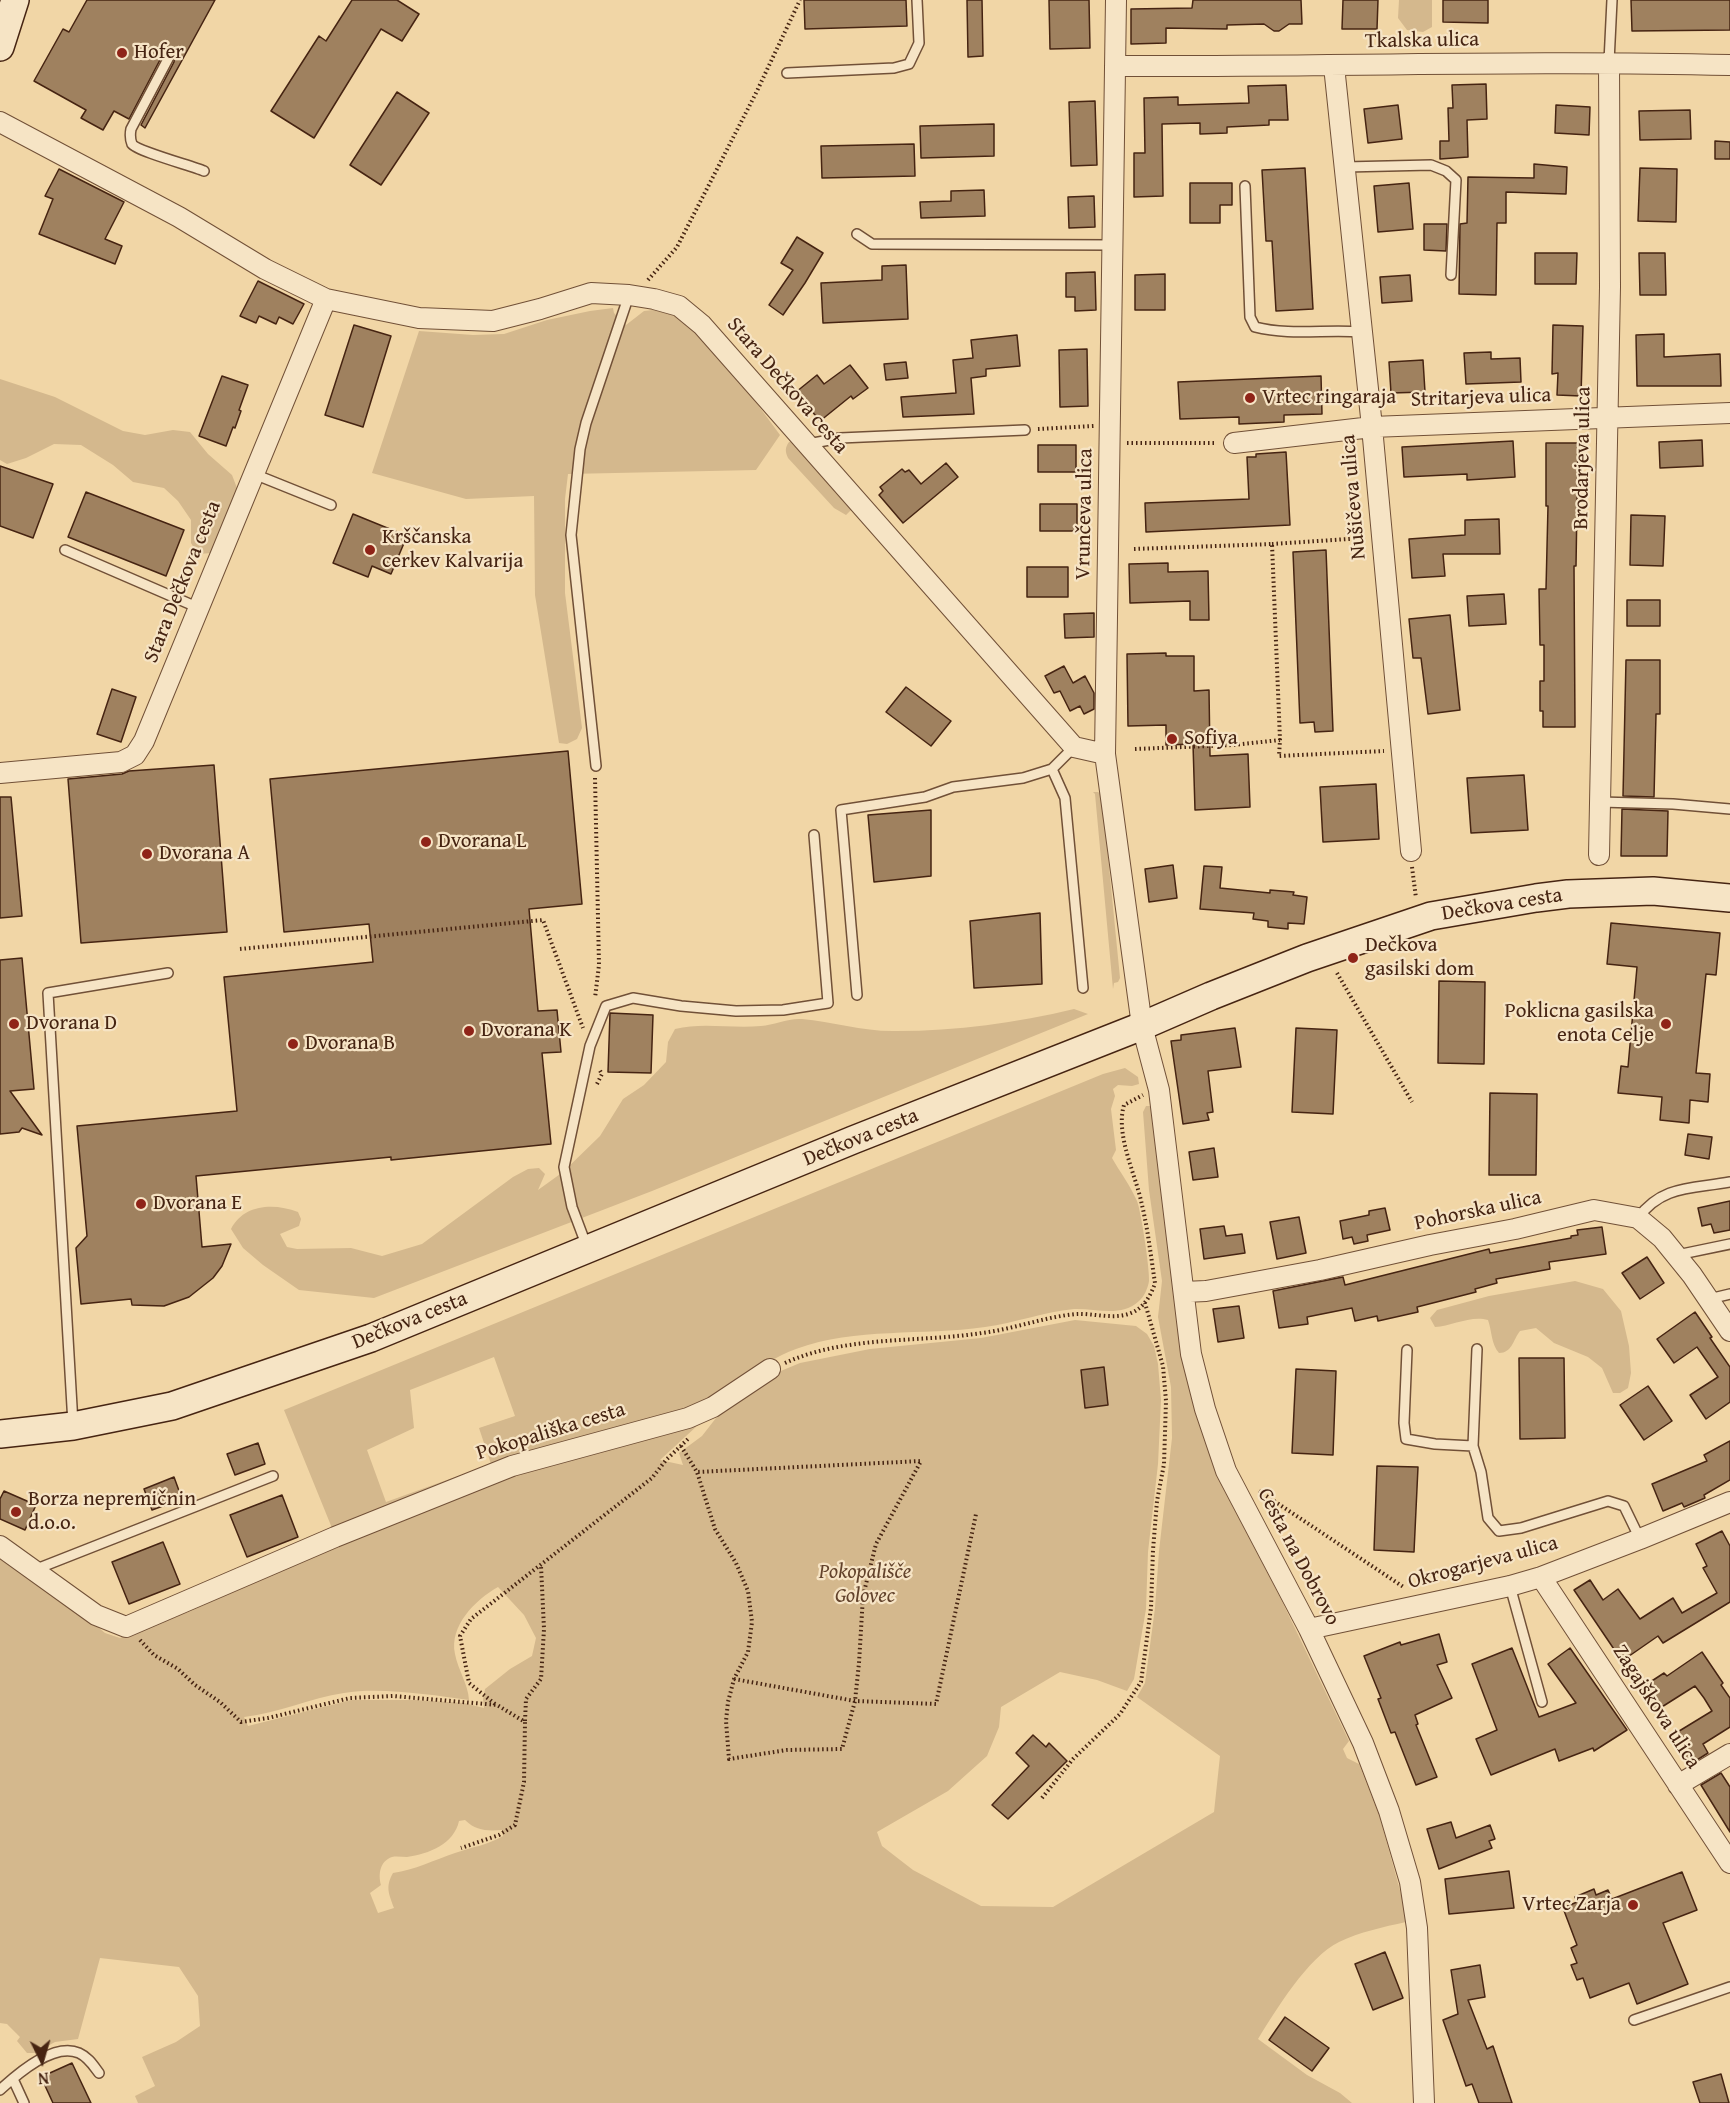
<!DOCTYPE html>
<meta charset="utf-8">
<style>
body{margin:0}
#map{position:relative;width:1730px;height:2103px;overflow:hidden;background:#f1d6a6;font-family:"Gentium Book Plus",serif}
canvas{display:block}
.north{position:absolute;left:12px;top:2031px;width:60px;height:60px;-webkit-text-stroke:4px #f6e4c5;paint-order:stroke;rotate:175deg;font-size:16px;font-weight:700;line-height:24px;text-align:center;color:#462412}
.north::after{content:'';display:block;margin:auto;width:21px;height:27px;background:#462412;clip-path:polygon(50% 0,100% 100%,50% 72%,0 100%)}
</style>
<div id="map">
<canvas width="1730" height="2103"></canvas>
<div class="north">N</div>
</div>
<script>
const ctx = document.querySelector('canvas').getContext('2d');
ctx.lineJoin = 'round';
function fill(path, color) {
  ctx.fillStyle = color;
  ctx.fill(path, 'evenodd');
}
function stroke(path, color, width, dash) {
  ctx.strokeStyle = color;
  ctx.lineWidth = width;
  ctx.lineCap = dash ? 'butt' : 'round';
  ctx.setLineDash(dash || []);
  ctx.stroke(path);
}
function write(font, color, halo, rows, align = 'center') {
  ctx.font = font + ' "Gentium Book Plus",serif';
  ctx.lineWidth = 4.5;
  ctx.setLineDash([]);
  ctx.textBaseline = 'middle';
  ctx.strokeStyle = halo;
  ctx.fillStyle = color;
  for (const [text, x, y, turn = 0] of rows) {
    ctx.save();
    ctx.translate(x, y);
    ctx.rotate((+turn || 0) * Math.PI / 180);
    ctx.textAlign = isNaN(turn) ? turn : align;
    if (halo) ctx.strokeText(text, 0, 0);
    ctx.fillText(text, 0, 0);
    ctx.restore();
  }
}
fill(new Path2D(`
 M1399,0H1432V27L1423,32L1407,30L1398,18Z
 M613,308L614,313L626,325L644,311L653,310L676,316L696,332L744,386L780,435L756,470L568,474L565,499V593L582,728L577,739L567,744L559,743L535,595L534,496L466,499L372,473L419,331L473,335L504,334L547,320L590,311Z
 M0,379L55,397L123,431L145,435L173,430L190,432L208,454L232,475L237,488L230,514L212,553L198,554L191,543V520L178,501L164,488L133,482L113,465L81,445L54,444L26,458L7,464L0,460Z
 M795,441L847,502L851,510L846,515L834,508L788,458C785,451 785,448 789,442Z
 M1093,792H1098L1102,795L1120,978L1118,982L1114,983L1113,989L1095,794Z
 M1074,1009L1088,1014L652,1191L374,1298L299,1290L263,1265L243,1248L231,1229C244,1204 274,1203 298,1212L301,1219L299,1226L280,1234L287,1247L297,1249L351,1248L382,1256L422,1244L513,1177L528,1169L539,1168L545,1174L538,1190L563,1172L600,1136L623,1099L644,1085L666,1062L668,1042L675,1029C703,1022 732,1029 761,1026C774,1025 788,1018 802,1019C833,1022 865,1032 897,1031C956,1031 1017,1023 1074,1009Z
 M1125,1068L1138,1077L1139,1084L1132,1086L1118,1085L1113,1089L1115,1096L1111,1109L1116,1150L1112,1158C1120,1172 1130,1185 1137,1201C1141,1211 1150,1270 1149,1281C1148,1288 1144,1297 1139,1301C1121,1318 1095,1308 1074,1309C1043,1312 1015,1323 985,1327C922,1336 856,1327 796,1349C757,1363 729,1395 698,1421V1425L660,1460L683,1465L679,1453L702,1436L723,1409L776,1373L800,1363L870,1349L981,1338L1075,1320L1136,1326L1147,1334L1154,1346L1158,1364L1161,1400L1158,1464L1148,1552L1146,1609L1134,1679L1127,1691L1097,1680L1060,1672L1001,1707L999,1727L987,1756L948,1791L877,1832L882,1846L913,1870L981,1906L1053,1907L1214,1812L1220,1756L1137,1697L1145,1683L1155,1608L1159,1551L1172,1438L1171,1387L1158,1317L1162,1281L1149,1190L1143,1112L1146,1106H1151L1218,1477L1279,1595L1349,1741L1343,1749L1347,1758L1359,1764L1380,1818L1406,1912V1922C1383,1927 1360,1932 1339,1942C1308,1957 1276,2010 1258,2039L1307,2075L1340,2093L1352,2103H138L135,2096L155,2086L142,2057L176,2042L200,2026L198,1996L179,1967L100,1958L78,2039L55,2042L35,2053H27L17,2041L20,2037L7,2024L0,2023V1556L75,1608L105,1633L120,1638L191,1611L307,1558L348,1542L344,1530L334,1533L284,1410L1103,1074ZM494,1357L515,1416L479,1428L491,1464L386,1502L367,1450L414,1428L410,1390ZM498,1587L524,1615L536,1638L532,1656L510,1669L485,1689L483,1699L484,1708L464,1703L415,1700H351L248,1726L244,1717C279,1713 310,1698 344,1693C381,1687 431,1695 469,1700C468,1684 458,1670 455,1654C449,1626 475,1600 498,1587ZM465,1820C476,1831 487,1831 502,1830L503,1836C488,1845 472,1847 455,1853C434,1860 415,1870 393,1873C385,1887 389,1894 394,1908L378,1913L370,1893L381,1885C378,1874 380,1861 392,1857C396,1856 402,1857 407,1857C429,1854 454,1844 459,1821Z
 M1575,1281L1603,1289L1621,1311L1629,1346L1631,1373L1628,1388L1620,1393H1613L1602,1368L1588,1357L1554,1343L1536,1328L1520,1331C1513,1340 1512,1353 1499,1353C1491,1344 1492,1331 1488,1320C1471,1315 1452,1326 1435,1327L1430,1318L1437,1310L1489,1296Z`), '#d4b88d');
const building = new Path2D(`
 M87,0H215L145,128L141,125L174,62V56L171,53H165L162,56L129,119L114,111L103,130L81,118L86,110L34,81L63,29L69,32Z
 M352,0H397L419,14L402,41L381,29L314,138L271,111L319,36L326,41Z
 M804,0H906L907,26L805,29Z
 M967,0H982L983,56L968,57Z
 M1049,0H1089L1090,48L1050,49Z
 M1193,0H1301L1302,24H1289L1279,31H1274L1264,24L1227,25V29L1166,28V43L1131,44V9L1192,8Z
 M1343,0H1378L1377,29H1342Z
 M1443,0H1488V23L1443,22Z
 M1631,0H1730V30L1632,31Z
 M1486,84L1487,119L1467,120L1468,157L1440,159V141H1449L1448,108H1453L1452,85Z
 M1286,85L1288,120H1269V125L1227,127V133L1200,134V123L1162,124L1163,196L1134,197V153H1145L1144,98L1178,97V105L1249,103L1248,86Z
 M397,92L429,113L381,185L350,165Z
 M1095,101L1097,165L1071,166L1069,102Z
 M1398,105L1402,139L1368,143L1364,109Z
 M1556,105L1590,107L1589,135L1555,133Z
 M1690,110L1691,139L1640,140L1639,111Z
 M994,124V156L921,158L920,126Z
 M1715,141L1730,142V159H1715Z
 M914,144L915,176L822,178L821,146Z
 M1534,164L1567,167L1566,194L1506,192V223H1497L1496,295L1459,294L1460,224L1467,223L1468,177L1534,178Z
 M1305,168L1313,309L1276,311L1272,241H1266L1262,170Z
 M1640,168L1677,169L1676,222L1638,221Z
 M59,169L124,202L105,239L122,246L115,264L39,234L53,199L45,196Z
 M1190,183H1232V205H1220V223H1190Z
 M1409,183L1413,229L1378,232L1374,186Z
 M984,190L985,216L921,218L920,202L951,201V191Z
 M1094,196L1095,227L1069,228L1068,197Z
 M1424,224H1447L1446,251L1424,250Z
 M797,237L823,253L805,283L783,315L769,305L793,270L781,263Z
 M1535,253H1577L1576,284H1535Z
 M1639,253H1665L1666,295H1640Z
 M906,265L908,319L823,323L821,283L882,280V266Z
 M1095,272L1096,310L1075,311V297H1066V273Z
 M1165,274V310H1135V275Z
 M1410,275L1412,301L1382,303L1380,277Z
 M258,281L304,304L293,324L279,317L276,324L259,316L256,323L240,316Z
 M354,325L391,336L363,427L325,415Z
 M1553,325L1583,326L1581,396L1557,395L1558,373L1552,374Z
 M1664,334V357L1720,354L1721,386H1637L1636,335Z
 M1017,335L1020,366L986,369V376L971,378L974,414L903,417L901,397L956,393L953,360L973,358L971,340Z
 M1087,349L1088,406L1060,407L1059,350Z
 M1491,352V359L1520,358L1521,382L1466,384L1464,353Z
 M1423,360L1425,392L1391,393L1389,362Z
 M906,362L908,378L886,380L884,364Z
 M850,365L868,388L853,399L851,396L820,421L796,392L817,375L824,384Z
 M222,376L248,385L239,410L241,411L235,428L233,427L226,446L199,436Z
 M1321,376L1322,414L1284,415V422L1239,424V417L1180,419L1178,382Z
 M1702,440L1703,466L1660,468L1659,442Z
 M1513,441L1515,477L1467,480V474L1404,477L1402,447Z
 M1546,443H1578L1576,566H1574L1575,727H1543V711H1540V681H1544V645H1540L1539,589H1546L1548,506H1546Z
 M1038,445H1076V472H1038Z
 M1286,452L1290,525L1146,532L1145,503L1249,499L1247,457H1256V454Z
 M946,463L958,477L903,523L879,495L883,491L880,487L902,469L905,472L909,470L921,484Z
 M0,466L53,484L33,538L0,526Z
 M86,492L184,530L166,576L68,537Z
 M1040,504H1077V531H1040Z
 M353,514L407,536L391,574L372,566L368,577L333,563Z
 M1631,515L1665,516L1663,566L1630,565Z
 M1499,519L1500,554H1443L1445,576L1412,578L1409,539L1465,535V520Z
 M1326,550L1333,731L1315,732L1314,722L1300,723L1293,552Z
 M1168,563V572L1208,571L1209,620H1190V601L1130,603L1129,564Z
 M1027,567H1068V597H1027Z
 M1504,594L1506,624L1469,626L1467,596Z
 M1627,600H1660V626H1627Z
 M1094,613V637L1065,638L1064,614Z
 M1450,615L1460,710L1428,714L1421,658H1413L1409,619Z
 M1166,653V656H1194V691L1209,690L1210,756L1248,754L1250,807L1195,810L1193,744L1166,745V725L1128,726L1127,654Z
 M1626,660H1660V714H1656L1654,797L1623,796Z
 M1064,666L1073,683L1085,676L1094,693V709L1084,714L1080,706L1070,711L1060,691L1054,693L1045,676Z
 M906,687L951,721L931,746L886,712Z
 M112,689L136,697L121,742L97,734Z
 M568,751L582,904L529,909L538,1011L557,1010L561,1052L542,1053L551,1144L391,1160V1157L196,1176L202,1247L231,1244L222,1266L213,1278L189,1297L164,1306L132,1305L131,1299L81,1304L76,1248L87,1236L77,1126L237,1111L224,977L373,962L369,924L284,932L270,779Z
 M214,765L227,932L81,943L68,779L122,774L129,771Z
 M1524,775L1528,830L1471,833L1467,778Z
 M1376,784L1379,839L1323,842L1320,787Z
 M0,797H11L22,916L0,918Z
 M1622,809L1668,811L1667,856H1621Z
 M931,810V876L874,882L868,815Z
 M1173,865L1177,898L1149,902L1145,869Z
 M1204,866L1222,867L1220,888L1270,893V890L1294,892L1293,895L1307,897L1304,924L1288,923V929L1268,927V921L1253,919L1254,913L1200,909Z
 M1040,913L1042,984L974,988L970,921Z
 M1611,923L1720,933L1716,975L1706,974L1696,1073L1710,1074L1708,1102L1690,1100L1689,1123L1660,1120L1662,1097L1618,1093L1621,1066L1628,1067L1637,967L1607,964Z
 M22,958L34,1089L10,1091L42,1135L22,1128L19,1132L0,1134V960Z
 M1439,981L1485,982L1484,1064L1438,1063Z
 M610,1013L653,1015L651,1073L608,1072Z
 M1235,1028L1241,1067L1208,1071L1213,1112L1207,1113L1209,1120L1183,1124L1171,1041L1181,1040V1035Z
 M1296,1028L1337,1030L1333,1114L1292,1112Z
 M1490,1093L1537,1094L1536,1175H1489Z
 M1688,1134L1712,1137L1709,1159L1685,1155Z
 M1214,1148L1218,1177L1193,1180L1189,1152Z
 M1730,1201V1230L1714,1233L1711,1224L1702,1226L1698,1208Z
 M1385,1208L1390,1230L1367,1235L1368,1241L1354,1244L1352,1237L1343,1239L1340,1221L1369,1215V1211Z
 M1299,1217L1306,1253L1277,1259L1270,1222Z
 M1224,1226L1226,1236L1242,1234L1245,1253L1204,1259L1200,1229Z
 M1602,1227L1606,1254L1549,1262L1550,1269L1496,1279L1497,1283L1475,1289L1476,1292L1417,1307L1418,1312L1378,1321L1377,1316L1355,1321L1352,1308L1307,1317L1308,1324L1279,1328L1273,1291L1343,1277L1345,1285L1489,1249L1490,1253L1571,1238V1236L1578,1235L1577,1230Z
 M1647,1257L1664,1283L1640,1299L1622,1273Z
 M1239,1306L1244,1338L1218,1342L1213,1309Z
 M1695,1312L1712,1337L1710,1338L1730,1367V1402L1706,1419L1690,1395L1718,1377L1697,1347L1674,1363L1657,1339Z
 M1519,1358H1564L1565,1438L1520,1439Z
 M1104,1367L1108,1405L1085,1408L1081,1370Z
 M1296,1369L1336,1371L1333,1455L1292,1453Z
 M1648,1386L1672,1421L1644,1440L1620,1405Z
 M1730,1441V1480L1704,1495L1705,1498L1684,1507L1682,1503L1663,1511L1652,1484L1707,1461L1704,1455Z
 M258,1443L265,1464L235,1475L227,1454Z
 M1377,1466L1418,1467L1414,1552L1374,1550Z
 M174,1477L182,1499L152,1510L144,1489Z
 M4,1491L36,1505L25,1530L0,1519V1499Z
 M282,1495L298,1537L247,1557L230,1515Z
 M1722,1531L1730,1546V1602L1663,1643L1658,1636L1622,1661L1574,1590L1590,1580L1603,1600L1618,1589L1640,1619L1673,1598L1682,1613L1717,1593L1703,1568L1707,1566L1696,1544Z
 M163,1542L180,1584L129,1604L112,1562Z
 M1439,1634L1447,1662L1437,1665L1452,1698L1415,1715L1418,1724L1416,1725L1437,1777L1416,1785L1395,1732L1391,1733L1378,1699L1381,1698L1364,1656L1400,1642L1401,1645Z
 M1512,1648L1539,1717L1576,1703L1548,1664L1570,1648L1627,1730L1594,1751L1593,1748L1559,1761L1555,1749L1491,1775L1476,1739L1497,1730L1472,1664Z
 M1702,1652L1723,1683L1721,1685L1730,1698V1727L1703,1744L1708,1753L1689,1765L1671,1736L1712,1711L1704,1698L1695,1686L1657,1710H1651L1638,1690L1664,1673L1667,1676Z
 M1033,1735L1046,1747L1049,1743L1067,1761L1008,1819L992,1805L1029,1766L1016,1753Z
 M1721,1773L1730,1787V1832L1701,1785Z
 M1451,1822L1456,1838L1490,1825L1495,1839L1489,1841L1492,1848L1439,1869L1427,1829Z
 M1509,1871L1514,1908L1449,1914L1445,1879Z
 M1682,1872L1697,1910L1663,1923L1688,1984L1637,2004L1629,1983L1590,1998L1583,1978L1577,1980L1571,1965L1577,1963L1571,1948L1577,1945L1563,1908L1577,1902L1575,1897L1594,1889L1596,1895L1608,1890L1612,1899Z
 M1385,1952L1403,1998L1373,2010L1355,1964Z
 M1480,1965L1485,1997L1468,2000L1487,2049L1493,2046L1512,2103H1479L1472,2084L1466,2086L1443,2020L1458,2014L1451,1970Z
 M1285,2017L1329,2048L1312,2071L1269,2040Z
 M72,2063L91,2103H53L41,2077Z
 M1721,2074L1729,2103H1700L1693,2082Z`);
fill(building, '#9f815f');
stroke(building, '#462412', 1.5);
const lane = new Path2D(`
 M168,59L131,129C130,134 130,139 132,144C137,151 192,166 204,171
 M1609,62L1612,0
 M787,73L894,68L909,64L919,43L917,0
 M1345,167L1431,165L1446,171L1456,180L1451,275
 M1245,186L1250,317L1255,327C1290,336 1326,329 1361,332
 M857,234L872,244L1113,245
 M808,444L840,438L1025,430
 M254,474L331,505
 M65,550L199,608
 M596,766L571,535L580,449L586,423L629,295
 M1052,769L1065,798L1083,988
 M1600,802L1673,804L1730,809
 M857,995L841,810L925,797L953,787L1023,778L1052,769L1074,747
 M1638,1218C1662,1185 1692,1189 1730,1182
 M587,1247L572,1207L564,1167L590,1046L606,1006L633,998L681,1006L736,1011L783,1010L828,1003L814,835
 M1677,1255L1730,1244
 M1709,1299L1730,1294
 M1477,1349L1473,1446L1481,1472L1488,1518L1499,1531L1521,1528L1608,1501L1624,1506L1640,1539
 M1407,1350L1404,1423L1406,1439L1435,1444L1473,1446
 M73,1424L48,993L168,973
 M34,1570L273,1476
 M1510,1586L1542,1702
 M1634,2020L1730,1987
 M13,2079L24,2103
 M0,2090C17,2074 54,2042 79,2053C88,2057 93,2065 99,2073`);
const street = new Path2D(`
 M1116,0L1105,754L1142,1026L1159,1090L1191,1354L1205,1409L1226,1471L1309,1629L1363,1743L1389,1811L1410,1882L1417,1928L1424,2103
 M1115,66C1320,67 1525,60 1730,65
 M1334,66L1372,427L1411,851
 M0,122L179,217L265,269L326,299L419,318L493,321L540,309L591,293L629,295L654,299L679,306L702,325L1074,747L1105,754
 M1234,443L1372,427L1730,413
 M0,773L121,762L135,755L144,741L326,299
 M1599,855L1610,287L1609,62
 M1184,1292L1206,1291L1320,1270L1430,1245L1515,1229L1594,1210L1638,1218L1662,1238L1692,1275L1730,1331
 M0,1546L96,1615L126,1627L335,1537L512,1466L688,1418L713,1407L770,1369
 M1541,1577L1730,1863
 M1309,1629L1510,1586L1541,1577L1640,1539L1730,1502
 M1678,1785L1730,1754`);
const secondary = new Path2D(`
 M0,47L15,0
 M0,1434L73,1426L172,1406L371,1338L853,1140L1142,1026L1211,996L1307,958L1431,916L1536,898L1568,894L1653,891L1730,898`);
stroke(lane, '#715037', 12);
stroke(street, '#715037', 22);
stroke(secondary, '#462412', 30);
stroke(new Path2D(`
 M648,280L677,247L756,93L800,0
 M1038,429L1094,426
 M1127,443H1215
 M1272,544L1364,538
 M1134,549L1272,544L1280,740
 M1135,749L1233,745L1280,740L1279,756L1384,751
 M595,778L599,965L595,998
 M1412,867L1416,898
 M240,949L543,920L583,1028
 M1337,973L1412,1102
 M597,1084L602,1074L599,1069
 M785,1363C847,1335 917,1343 982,1333C1014,1329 1044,1317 1076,1314C1093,1313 1114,1320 1131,1313C1144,1308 1151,1295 1155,1283C1151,1257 1148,1230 1142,1205C1136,1175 1115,1135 1124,1105L1143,1095
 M681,1446L697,1472L715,1529L736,1563L748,1591L752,1622L748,1652L734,1679L728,1702L726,1721L729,1759L787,1750L842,1749L855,1701L859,1663L863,1596L876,1544L921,1461L697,1472
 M1259,1491L1405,1588
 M140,1640L154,1655L178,1669L195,1685L220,1702L241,1722L268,1718L350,1698L393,1696L497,1705L525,1722L524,1782L515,1825L499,1835L461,1848
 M734,1679L855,1701L936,1704L976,1514
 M495,1704L469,1683L460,1636L471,1619L652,1478L666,1460L689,1438
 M525,1721L526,1699L541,1679L544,1629L541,1566
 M1042,1798L1073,1759L1120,1714L1141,1682L1151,1608L1153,1550L1157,1501L1164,1464L1166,1401L1163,1366L1145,1303`), '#462412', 4, [1.5, 3]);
stroke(lane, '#f6e4c5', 9);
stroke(street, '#f6e4c5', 20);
stroke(secondary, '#f6e4c5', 27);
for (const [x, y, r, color] of [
 [122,53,6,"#8f2418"],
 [1250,398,6,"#8f2418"],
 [370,550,6,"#8f2418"],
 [1172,739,6,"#8f2418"],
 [426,842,6,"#8f2418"],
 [147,854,6,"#8f2418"],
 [1353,958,6,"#8f2418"],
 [14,1024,6,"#8f2418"],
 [1666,1024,6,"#8f2418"],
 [469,1031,6,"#8f2418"],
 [293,1044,6,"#8f2418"],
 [141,1204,6,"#8f2418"],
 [16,1512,6,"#8f2418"],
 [1633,1905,6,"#8f2418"]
]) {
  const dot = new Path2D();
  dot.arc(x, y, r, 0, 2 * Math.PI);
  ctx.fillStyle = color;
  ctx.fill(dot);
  stroke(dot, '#f6e4c5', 2);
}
write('21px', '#462412', '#f6e4c5', [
 ["Tkalska ulica",1422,41,-1],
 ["Stara Dečkova cesta",787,386,49],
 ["Stritarjeva ulica",1481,398,-2],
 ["Brodarjeva ulica",1583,458,-89],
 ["Nušičeva ulica",1354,497,-95],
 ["Vrunčeva ulica",1085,514,-89],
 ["Stara Dečkova cesta",183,582,-68],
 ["Dečkova cesta",1502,905,-9],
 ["Dečkova cesta",861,1138,-22],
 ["Pohorska ulica",1478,1211,-12],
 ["Dečkova cesta",410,1321,-22],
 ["Pokopališka cesta",551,1432,-17],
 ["Cesta na Dobrovo",1298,1557,62],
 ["Okrogarjeva ulica",1483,1563,-15],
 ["Zagajškova ulica",1656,1707,57]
]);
write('21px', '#462412', '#f6e4c5', [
 ["Hofer",134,53],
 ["Vrtec ringaraja",1262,398],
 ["Krščanska",382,538],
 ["cerkev Kalvarija",382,562],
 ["Sofiya",1184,739],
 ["Dvorana L",438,842],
 ["Dvorana A",159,854],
 ["Dečkova",1365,946],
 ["gasilski dom",1365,970],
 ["Poklicna gasilska",1654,1012,"right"],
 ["enota Celje",1654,1036,"right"],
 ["Dvorana D",26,1024],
 ["Dvorana K",481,1031],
 ["Dvorana B",305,1044],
 ["Dvorana E",153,1204],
 ["Borza nepremičnin",28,1500],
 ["d.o.o.",28,1524],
 ["Vrtec Zarja",1621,1905,"right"]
], 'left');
write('italic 21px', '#62422b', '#f6e4c5', [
 ["Pokopališče",865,1573],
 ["Golovec",865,1597]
]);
</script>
